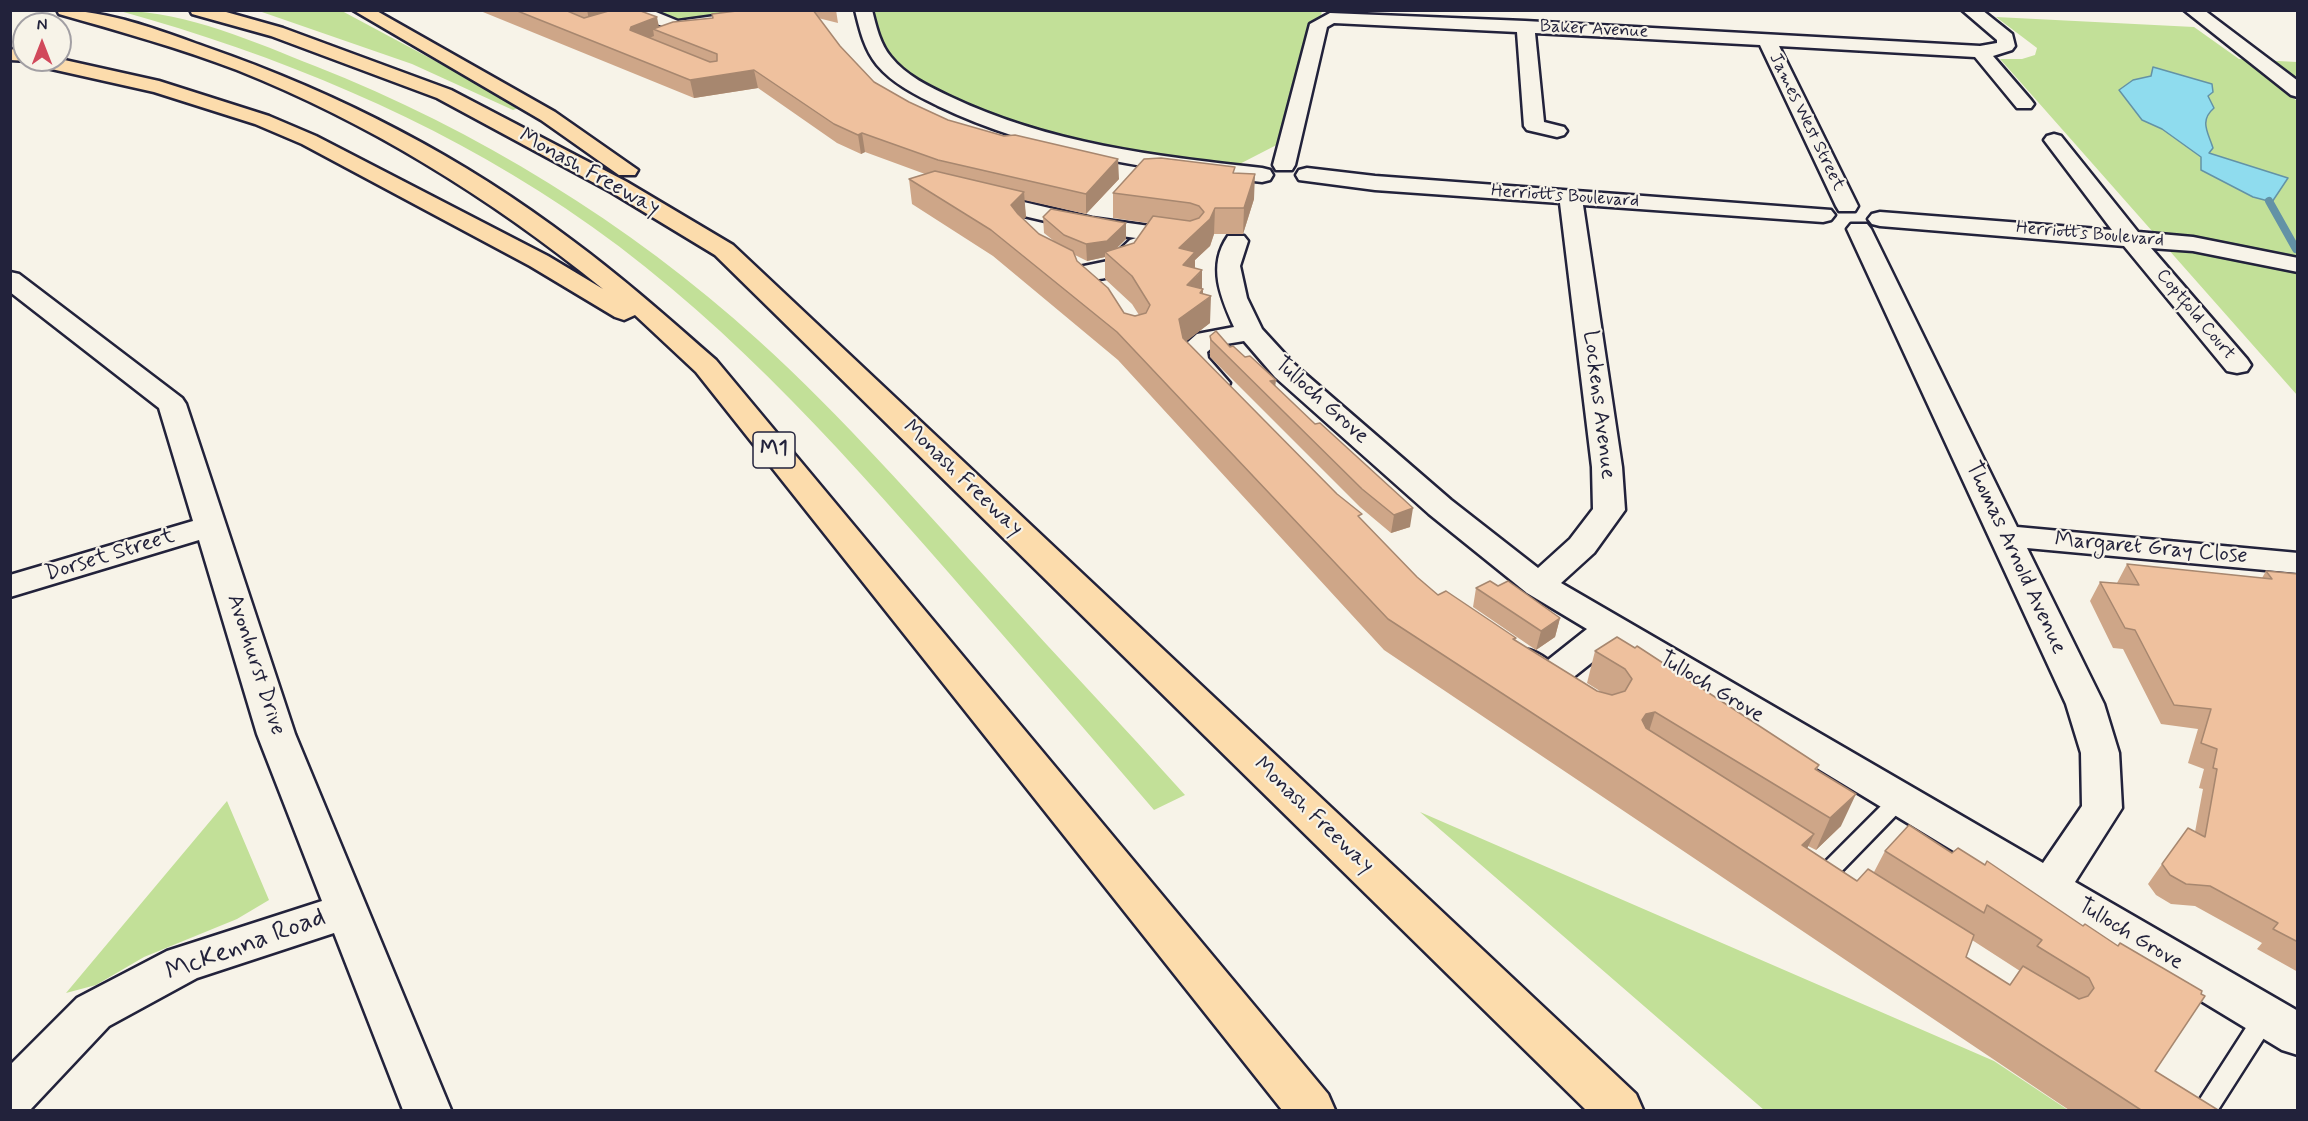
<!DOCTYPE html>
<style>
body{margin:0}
#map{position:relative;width:2308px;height:1121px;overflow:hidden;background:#f7f3e8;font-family:Mynerve,sans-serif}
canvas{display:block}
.frame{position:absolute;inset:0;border:12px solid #22223b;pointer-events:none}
.north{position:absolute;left:12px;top:12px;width:60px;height:60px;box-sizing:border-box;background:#f7f3e8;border:2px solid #a29fa3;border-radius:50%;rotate:0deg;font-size:16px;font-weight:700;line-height:24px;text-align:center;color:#22223b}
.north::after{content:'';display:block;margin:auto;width:21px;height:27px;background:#d1495b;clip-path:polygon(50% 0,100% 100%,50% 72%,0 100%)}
</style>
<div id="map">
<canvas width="2308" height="1121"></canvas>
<div class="frame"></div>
<div class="north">N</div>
</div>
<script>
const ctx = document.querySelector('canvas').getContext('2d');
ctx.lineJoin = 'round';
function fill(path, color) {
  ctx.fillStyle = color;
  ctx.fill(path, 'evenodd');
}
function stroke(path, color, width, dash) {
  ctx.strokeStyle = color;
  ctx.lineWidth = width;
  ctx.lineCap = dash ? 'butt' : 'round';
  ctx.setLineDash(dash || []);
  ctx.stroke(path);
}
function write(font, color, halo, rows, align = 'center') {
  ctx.font = font + ' Mynerve,sans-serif';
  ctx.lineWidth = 4.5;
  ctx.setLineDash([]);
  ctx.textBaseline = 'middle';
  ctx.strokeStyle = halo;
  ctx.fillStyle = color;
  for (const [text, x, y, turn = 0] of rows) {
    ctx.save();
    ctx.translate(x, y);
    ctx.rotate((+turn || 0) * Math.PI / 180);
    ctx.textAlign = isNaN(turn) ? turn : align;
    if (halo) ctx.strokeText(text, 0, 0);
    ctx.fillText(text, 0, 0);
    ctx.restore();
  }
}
fill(new Path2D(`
 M120,11C183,10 257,43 315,66C477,130 629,223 758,340C843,417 919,504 997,590C1059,659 1123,726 1185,795L1154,810C1086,731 1017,651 948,572C832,439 713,307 565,208C429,117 278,55 120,11Z
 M259,11H342L521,107L513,110L412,64Z
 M651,11H740L745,15L683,22Z
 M863,11H1322L1292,137L1226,171L1002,127L884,61Z
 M1996,17L2194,27L2239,59L2297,62V81L2272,80L2297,101V395L2000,59H2022L2035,55L2037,48Z
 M227,801L269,900L237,919L144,957L96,985L66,993Z
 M1420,812L1994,1061L2068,1110H1764Z`), '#c2e098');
const water = new Path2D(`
 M2153,67L2212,84L2213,92L2208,96L2214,108C2199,121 2208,132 2213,148L2209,153L2288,178L2272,202L2253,197L2201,170V157L2162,129L2142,120L2119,90L2133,80L2151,76Z`);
fill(water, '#8fdcee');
stroke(water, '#6392a6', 1.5);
stroke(new Path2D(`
 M2269,201L2296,249`), '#6392a6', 8);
const lane = new Path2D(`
 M1900,791L1907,794L1910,799L1907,804L1836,877L1829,879L1822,877L1819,871L1822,865L1893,794Z
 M2266,1006L2274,1009L2278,1016L2218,1110H2193L2258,1009Z`);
const street = new Path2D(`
 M625,10H651L678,21L759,10H812L804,15L677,31L627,14Z
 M855,10H872C876,26 880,44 891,57C906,76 930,87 951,97C1050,144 1155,156 1262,168L1270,170L1273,175L1270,180L1262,182C1151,169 1040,155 938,106C916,95 893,84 877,65C864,49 860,30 855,10Z
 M1962,10H1982L2012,34L2015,46L2012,50L1993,56L2031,100L2034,104L2031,108H2017L1975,57L1779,46L1858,206L1855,211H1839L1836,206L1760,45L1535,33L1544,122L1564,127L1567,131L1564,135L1557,137L1527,130L1524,126L1517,32L1334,23L1327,27L1295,165L1292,170H1276L1273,165L1310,24L1330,13L1525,21L1980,46L1997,43V40Z
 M2184,10H2204L2298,81V97L2291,95Z
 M2054,134L2061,136L2138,232L2193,237L2298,258V272L2193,251L2151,248L2247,359L2251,365L2247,371L2237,373L2227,371L2124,246L1880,226L1872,224L1868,219L1872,214L1880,212L2112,230L2044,140L2047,136Z
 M1307,168L1375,176L1831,210L1835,215L1831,220L1823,222L1583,205L1622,467L1625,510L1594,553L1561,583L2043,863L2082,806L2081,753L2066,704L1847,229L1851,224H1867L1871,229L2017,527L2298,553V573L2027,548L2104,704L2119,753L2122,808L2075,882L2298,1011V1055L2282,1050L1614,645L1561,687L1548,691L1535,687L1510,669L1505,660L1510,651C1526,647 1534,650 1548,660L1587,629L1527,593L1429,514L1275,377L1244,341L1214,346L1207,352L1208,358L1230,383L1226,389C1203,395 1183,370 1180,349L1197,334L1234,327C1221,298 1207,266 1228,236H1244L1248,241L1240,266L1247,298L1262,329L1295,365L1451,500L1538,568L1570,539L1593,509L1592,467L1560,203L1375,190L1299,180L1296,175L1299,170Z
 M981,192L1092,218L1186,231L1194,233L1198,238L1194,243L1186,245L1144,239L1150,245C1133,269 1110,285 1079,277L1076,272L1079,267L1108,261L1130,240L1136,238L1092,232L973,204L970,199L973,194Z
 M10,272L19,274L182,398L186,404L295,734L451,1110H403L334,933L197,978L109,1026L30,1110H10V1065L77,998L167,951L322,901L257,734L199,540L10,597V575L193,521L159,408L10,292Z`);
const highway = new Path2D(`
 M57,10C108,10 158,30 206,47C336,92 463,157 573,241C623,278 669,319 716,360L1328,1094L1335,1110H1282L696,372L635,315L624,320L615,317L530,266L302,144L255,124L154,92L38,66L29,61L10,60V49L24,51V60L60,59L159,81L269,116L316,136L548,256L603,289C492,199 370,123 237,70C179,48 119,31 59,14Z
 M190,10H219L283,28L451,90L627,182L733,245L1636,1094L1643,1110H1586L715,255L611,192L437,98L271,36L192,14Z
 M353,10H375L555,112L638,170L635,175H619L541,120Z`);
stroke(lane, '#22223b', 5);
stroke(street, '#22223b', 5);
stroke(highway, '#22223b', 5);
fill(lane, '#f7f3e8');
fill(street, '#f7f3e8');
fill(highway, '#fcdcac');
fill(new Path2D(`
 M478,10H638L659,27L713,18L712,14L745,10H836L838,23L818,18L840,46L874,82L909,102L948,120L1119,179L1086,214L1024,200L1026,217L1023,219L1039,234L1054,241L1044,233L1043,217L1126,239L1116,248L1134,243L1148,223L1113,218V193L1235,173L1254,199L1243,234H1214L1210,246L1195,260V268L1203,293L1210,323L1186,341L1417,577L1438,595L1516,638L1515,641L1597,691L1603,693L1587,683L1595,651L1819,765L1817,770L1841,826L1816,850L1808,846L1807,848L1857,881L1874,872L1885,851L1952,853L2083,926L2155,1071L2218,1110H2069L1384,650L1118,360L993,256L912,204L909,179L925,174L865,152L861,154L837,143L758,88L694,98ZM1075,255L1087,261L1105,257V279L1132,304L1139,315L1135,316L1124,313L1077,261ZM1972,940L2020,971L2010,985L1966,957Z
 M1210,336L1230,347L1275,387L1410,527L1391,533L1360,507L1210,357Z
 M2127,564L2262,578L2266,571L2298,574V972L2257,949L2262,943L2195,906L2171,904L2156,895L2148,884L2162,864L2195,832L2203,789L2199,788L2204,769L2188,763L2198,729L2161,724L2123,649L2113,648L2090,601L2100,582L2117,583Z
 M1498,586L1560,618L1555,637L1536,650L1473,607L1476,588Z`), '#cea688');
fill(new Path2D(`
 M587,10H614L590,25Z
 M657,17L660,32L653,29L654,36L635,44L630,30L631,27Z
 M754,70L758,88L694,98L690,80Z
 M862,133L865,152L861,154L858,135Z
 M1118,159L1119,179L1086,214V194Z
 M1255,174L1254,199L1243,234L1244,208Z
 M1024,192L1026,217L1013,231L1011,205Z
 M1215,208L1214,234L1210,246L1195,260V278L1202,270V291L1203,289V302L1211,296L1210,323L1179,347V248Z
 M1126,223V239L1109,256L1105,252V257L1087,261L1086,244Z
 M1276,380L1274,397L1270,381Z
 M1413,508L1410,527L1391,533L1394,515Z
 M1560,618L1555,637L1536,650L1541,631Z
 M1655,712L1645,744L1642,720L1646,714Z
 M1856,794L1841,826L1816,850L1830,818Z
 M1814,834L1799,866L1802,845Z`), '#a7876f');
const building = new Path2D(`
 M515,10H565L584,18L612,10H638L657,17L631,27L630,30L710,62L717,61V54L653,29L673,22L713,18L712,14L745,10H813L840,46L874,82L909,102L948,120L1004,136L1015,135L1118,159L1086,194L938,160L862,133L858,135L834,124L754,70L690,80Z
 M1161,158L1235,167L1233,173L1255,174L1244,208H1215L1210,219L1179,248L1195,252L1183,265L1202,270L1187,285L1203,289L1200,293L1211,296L1179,319L1183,338L1337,494L1362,514L1358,516L1417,577L1438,595L1446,591L1516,638L1513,639L1597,691L1612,695L1625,691L1632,679L1625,669L1595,651L1617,637L1635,648L1637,646L1819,765L1815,769L1856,794L1830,818L1655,712L1646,714L1642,720L1646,728L1814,834L1802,845L1857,881L1868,869L1974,935L1966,957L2010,985L2023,966L2079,999L2088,996L2094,988L2089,978L2037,946L2042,940L1987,905L1984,913L1885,851L1909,825L1952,853L1958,848L1985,865L1987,861L2083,926L2085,924L2118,946L2120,943L2202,991L2201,994L2205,996L2155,1071L2218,1110H2141L1388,619L1117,332L991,230L909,179L935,171L1024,192L1011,205L1018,214L1039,234L1073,251L1077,261L1108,288L1124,313L1135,316L1146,313L1150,305L1132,276L1105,252L1134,243L1153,216L1190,221L1199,218L1204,212L1199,206L1190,203L1113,193L1144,159Z
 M1051,209L1126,223L1107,241L1086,244L1064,235L1043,217Z
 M1216,331L1230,347L1233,346L1245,357L1250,356L1276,380L1270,381L1315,424L1320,423L1413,508L1394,515L1362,489L1211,340L1210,336Z
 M2127,564L2272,579L2266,571L2298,574V942L2273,929L2278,923L2210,886L2186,884L2170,875L2162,864L2188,828L2205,837L2217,769L2213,768L2217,749L2201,743L2211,709L2174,705L2135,630L2125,628L2100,582L2139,585Z
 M1490,581L1498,586L1508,581L1560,618L1541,631L1476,588Z`);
fill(building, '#efc19e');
stroke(building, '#a7876f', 1.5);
write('18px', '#22223b', '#f7f3e8', [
 ["Baker Avenue",1594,30,3],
 ["James West Street",1806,122,64],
 ["Herriotts Boulevard",1565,197,4],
 ["Herriotts Boulevard",2090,235,5],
 ["Coptfold Court",2195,315,50]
]);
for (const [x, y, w] of [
 [774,450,42]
]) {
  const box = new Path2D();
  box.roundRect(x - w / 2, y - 18, w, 36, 4.5);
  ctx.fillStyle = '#f7f3e8';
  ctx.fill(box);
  stroke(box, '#22223b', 1.5);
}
write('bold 21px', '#22223b', null, [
 ["M1",774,450]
]);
write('22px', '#22223b', '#f7f3e8', [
 ["Monash Freeway",589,173,29],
 ["Tulloch Grove",1321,401,42],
 ["Lockens Avenue",1598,405,83],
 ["Monash Freeway",962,479,44],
 ["Margaret Gray Close",2151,549,5],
 ["Dorset Street",110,556,-17],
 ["Thomas Arnold Avenue",2015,558,65],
 ["Avonhurst Drive",255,665,72],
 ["Tulloch Grove",1711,688,31],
 ["Monash Freeway",1313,816,44],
 ["Tulloch Grove",2130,935,31]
]);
write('27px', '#22223b', '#f7f3e8', [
 ["McKenna Road",246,946,-20]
]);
</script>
